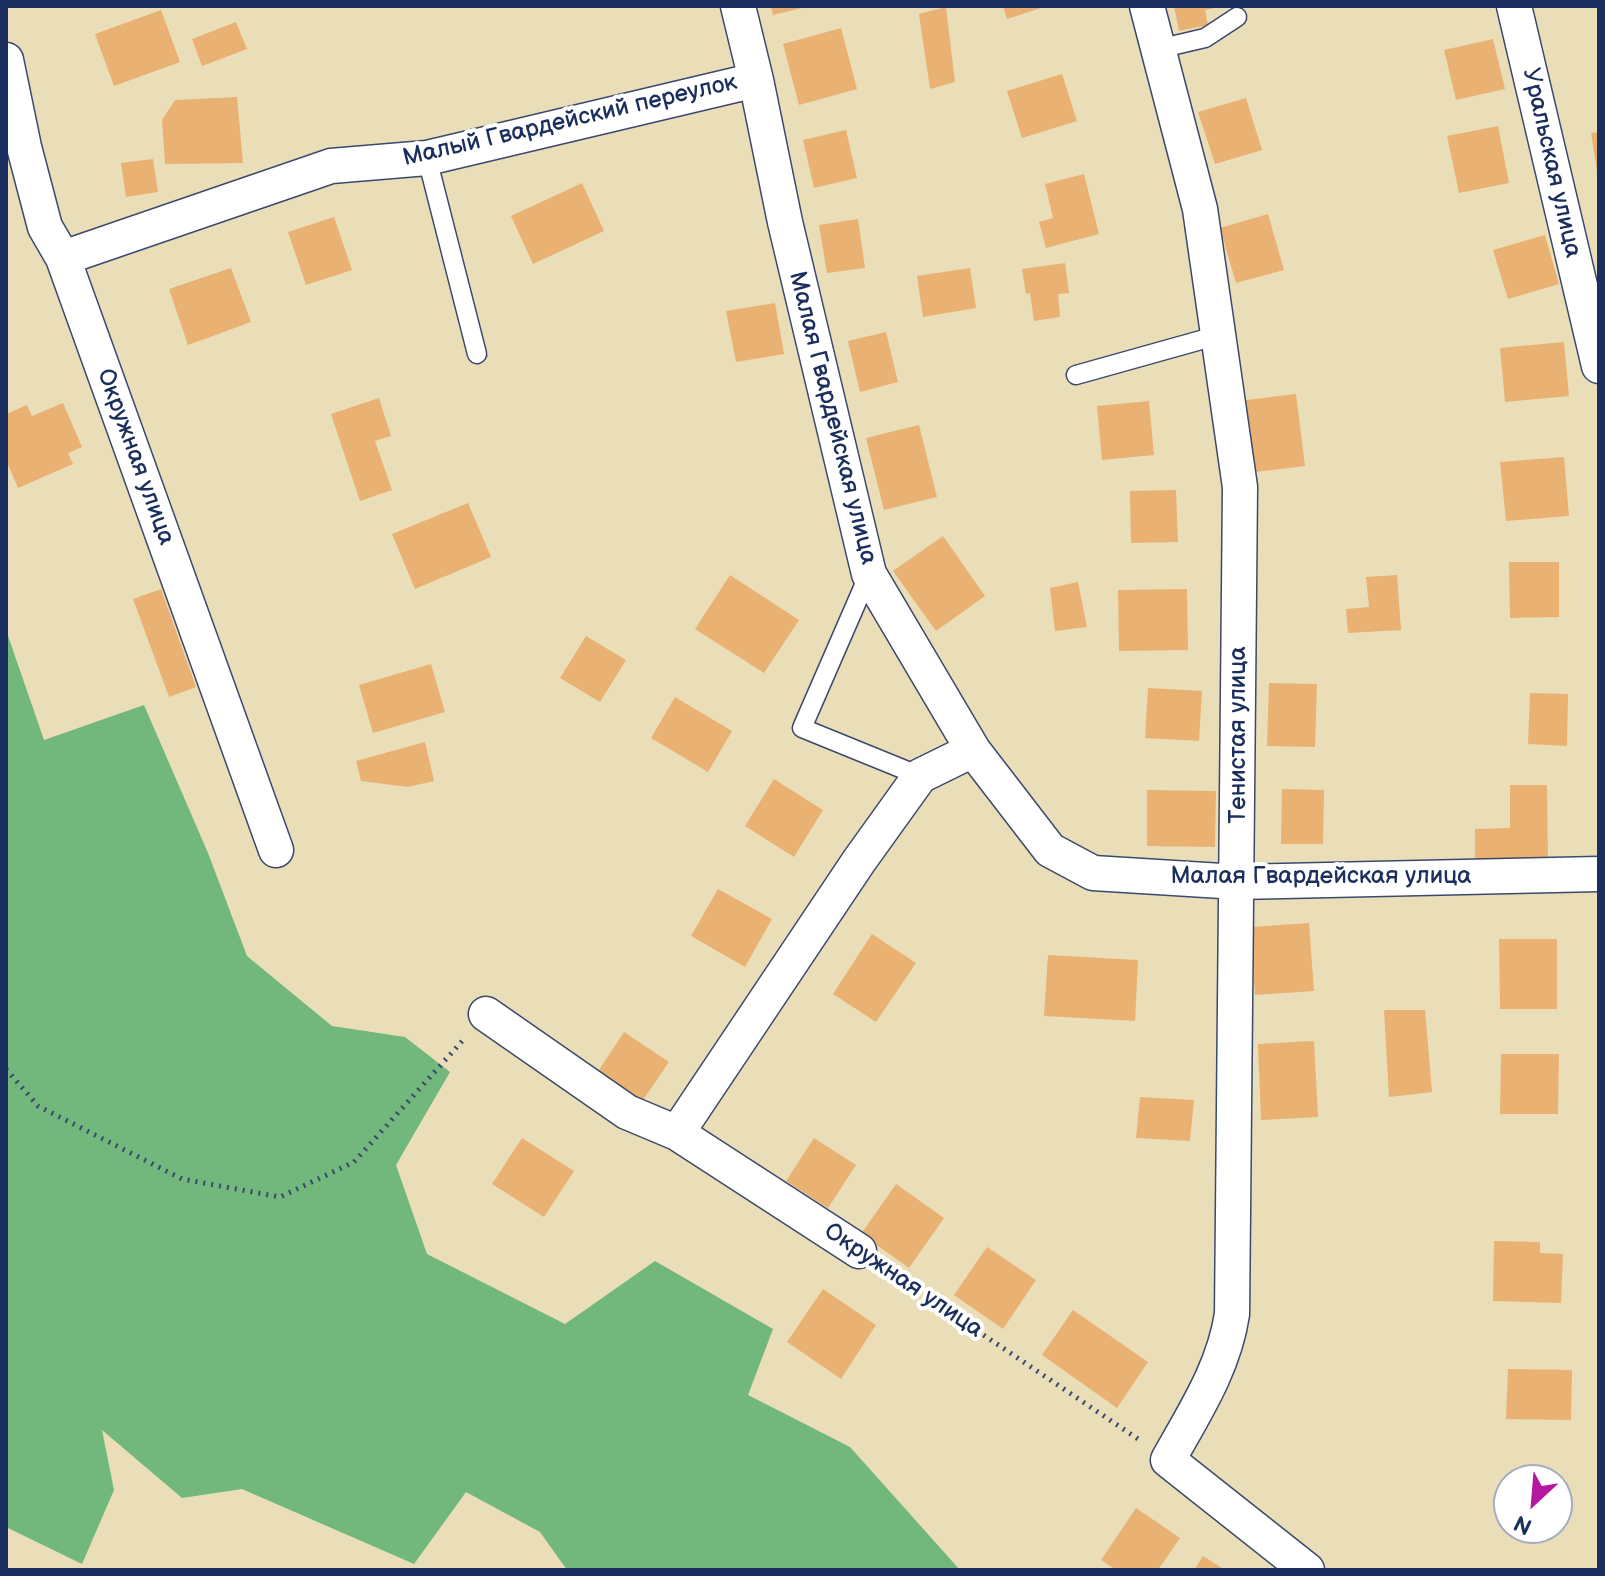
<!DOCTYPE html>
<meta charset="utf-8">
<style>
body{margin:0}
#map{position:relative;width:1605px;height:1576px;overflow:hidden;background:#eadeb9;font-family:"Balsamiq Sans",sans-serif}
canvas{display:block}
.frame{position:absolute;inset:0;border:8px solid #1b2f5e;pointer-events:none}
.north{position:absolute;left:1493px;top:1464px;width:80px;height:80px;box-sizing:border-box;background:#fff;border:2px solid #a4acbf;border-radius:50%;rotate:206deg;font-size:22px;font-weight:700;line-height:32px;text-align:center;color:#1b2f5e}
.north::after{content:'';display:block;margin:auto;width:28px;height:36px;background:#b5179e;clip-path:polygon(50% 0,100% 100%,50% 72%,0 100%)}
</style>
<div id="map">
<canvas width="1605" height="1576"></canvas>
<div class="frame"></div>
<div class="north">N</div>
</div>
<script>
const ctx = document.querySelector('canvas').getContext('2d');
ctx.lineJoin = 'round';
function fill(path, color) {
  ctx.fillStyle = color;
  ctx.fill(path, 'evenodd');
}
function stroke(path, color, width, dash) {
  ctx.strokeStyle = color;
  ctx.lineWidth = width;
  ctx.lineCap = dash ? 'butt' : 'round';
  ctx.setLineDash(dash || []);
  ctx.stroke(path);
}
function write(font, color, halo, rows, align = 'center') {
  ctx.font = font + ' "Balsamiq Sans",sans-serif';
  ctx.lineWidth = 8;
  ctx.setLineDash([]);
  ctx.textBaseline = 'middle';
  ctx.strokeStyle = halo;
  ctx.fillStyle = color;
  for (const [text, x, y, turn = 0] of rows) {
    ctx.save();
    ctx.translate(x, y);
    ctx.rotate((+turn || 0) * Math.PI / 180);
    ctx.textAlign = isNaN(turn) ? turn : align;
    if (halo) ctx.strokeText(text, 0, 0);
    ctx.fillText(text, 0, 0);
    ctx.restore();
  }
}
fill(new Path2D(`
 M6,630L44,740L144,705L208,853L247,956L332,1026L405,1037L450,1072L396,1165L427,1254L565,1324L655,1261L773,1329L748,1395L850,1447L960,1570H567L540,1532L466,1492L414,1564L242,1489L182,1498L102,1430L114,1490L82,1564L6,1527Z`), '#72b77b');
fill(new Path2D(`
 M771,6H806V7L773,15Z
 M1003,6H1044V7L1007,19Z
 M1174,6H1219V7L1205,10L1208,25L1179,31Z
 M946,7L955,82L930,89L919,14Z
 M161,10L180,62L114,86L95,34Z
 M236,22L247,49L202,66L192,39Z
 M841,28L857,89L799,105L783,44Z
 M1493,39L1505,89L1456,100L1444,50Z
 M1062,74L1077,121L1022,138L1007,91Z
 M237,97L243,163L165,164L162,120L175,100Z
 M1246,98L1262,150L1215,164L1198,112Z
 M1498,126L1509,183L1459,193L1447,136Z
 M846,130L857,178L814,188L803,140Z
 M1599,132V171H1597L1591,133Z
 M153,159L158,192L126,197L121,163Z
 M1084,174L1099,234L1046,248L1039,222L1053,218L1045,184Z
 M582,183L604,231L533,264L511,216Z
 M1268,214L1284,270L1236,283L1220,228Z
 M334,217L352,270L306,285L288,232Z
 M858,219L865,268L827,273L819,225Z
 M1545,235L1559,284L1508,299L1493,250Z
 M1065,263L1069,293L1058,294L1060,317L1034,321L1030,293L1026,294L1022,269Z
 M231,268L251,322L188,345L169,289Z
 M970,268L976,308L923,317L917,276Z
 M775,303L784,354L736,362L726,311Z
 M886,332L898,382L860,392L848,341Z
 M1564,342L1569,396L1505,402L1500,348Z
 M1296,394L1305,466L1255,472L1246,400Z
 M379,398L391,436L375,441L392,490L360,501L331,414Z
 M1149,401L1154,455L1102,460L1097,406Z
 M63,403L82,447L68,453L73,464L18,488L6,460V414L27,405L32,416Z
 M919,425L937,497L884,510L866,438Z
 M1564,457L1569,516L1506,521L1500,462Z
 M1176,490L1178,542L1131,543L1130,491Z
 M468,503L491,557L415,589L392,534Z
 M943,536L985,596L936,631L893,571Z
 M1509,562H1559V617L1510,618Z
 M730,575L799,620L764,673L695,629Z
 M1397,575L1401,630L1348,633L1346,609L1369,607L1366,577Z
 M1078,582L1087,627L1055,631L1050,588Z
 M161,589L196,687L169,697L133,599Z
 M1187,589L1188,650L1119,651L1118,590Z
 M586,636L626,660L600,702L560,678Z
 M431,664L445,712L373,733L359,685Z
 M1269,683L1317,684L1315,747L1267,746Z
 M1148,688L1202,691L1199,741L1145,738Z
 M1530,693L1568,694L1567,746L1528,744Z
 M675,697L732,731L708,772L651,738Z
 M425,742L434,781L408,787L361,781L356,761Z
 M774,779L823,810L794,857L745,826Z
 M1510,785H1547L1548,864L1475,865V829L1510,828Z
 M1282,789L1324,790L1323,844H1281Z
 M1147,790L1216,791L1215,847L1147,846Z
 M718,889L772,919L745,967L691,936Z
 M1309,923L1314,991L1255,995L1250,927Z
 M872,934L916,963L876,1022L833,994Z
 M1499,939H1557V1009H1500Z
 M1048,955L1138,960L1135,1021L1044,1016Z
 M1384,1010H1425L1432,1092L1389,1097Z
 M624,1032L669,1062L641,1103L597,1073Z
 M1314,1041L1318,1117L1261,1120L1258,1044Z
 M1501,1054H1559L1558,1114H1500Z
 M1140,1097L1194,1100L1190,1141L1136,1138Z
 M522,1138L574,1171L544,1217L492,1184Z
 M814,1138L856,1165L828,1208L786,1181Z
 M896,1184L944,1218L909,1268L861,1234Z
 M1494,1241L1540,1242V1253L1563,1254L1561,1303L1493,1301Z
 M987,1247L1036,1280L1003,1329L954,1295Z
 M823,1289L876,1325L841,1379L787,1342Z
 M1073,1310L1148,1362L1117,1408L1042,1355Z
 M1508,1369L1572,1370L1571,1420L1506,1419Z
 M1136,1508L1180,1538L1158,1570H1116L1101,1560Z
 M1203,1556L1225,1570H1194Z`), '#e9b172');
const service = new Path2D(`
 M1158,49L1205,38L1237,17
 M427,158L477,354
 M1076,375L1219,335
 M869,574L802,728L920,776`);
const minor = new Path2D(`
 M738,6L756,80L785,222L869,574L973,750L1050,850L1093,873L1238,882L1599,874
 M1147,6L1200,209L1240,487L1232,1314C1224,1368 1194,1413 1168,1460L1307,1570
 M1514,6L1599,366
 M6,60L24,147L45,227L63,258L276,850
 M63,258L331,166L427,158L756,80
 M486,1014L627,1112L677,1133L859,1251
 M677,1133L859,861L920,776L973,750`);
stroke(service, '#3a496c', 21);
stroke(minor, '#3a496c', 37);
stroke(new Path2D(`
 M6,1069L38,1106L182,1179L280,1197L354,1162L464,1039
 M884,1268L1141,1441`), '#3a496c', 5, [2, 6]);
stroke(service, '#fff', 18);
stroke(minor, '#fff', 34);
write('24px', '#1b2f5e', '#fff', [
 ["Малый Гвардейский переулок",570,121,-13],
 ["Уральская улица",1551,163,77],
 ["Малая Гвардейская улица",832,418,76],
 ["Окружная улица",135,457,70],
 ["Тенистая улица",1239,735,-90],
 ["Малая Гвардейская улица",1321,877],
 ["Окружная улица",903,1281,34]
]);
</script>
